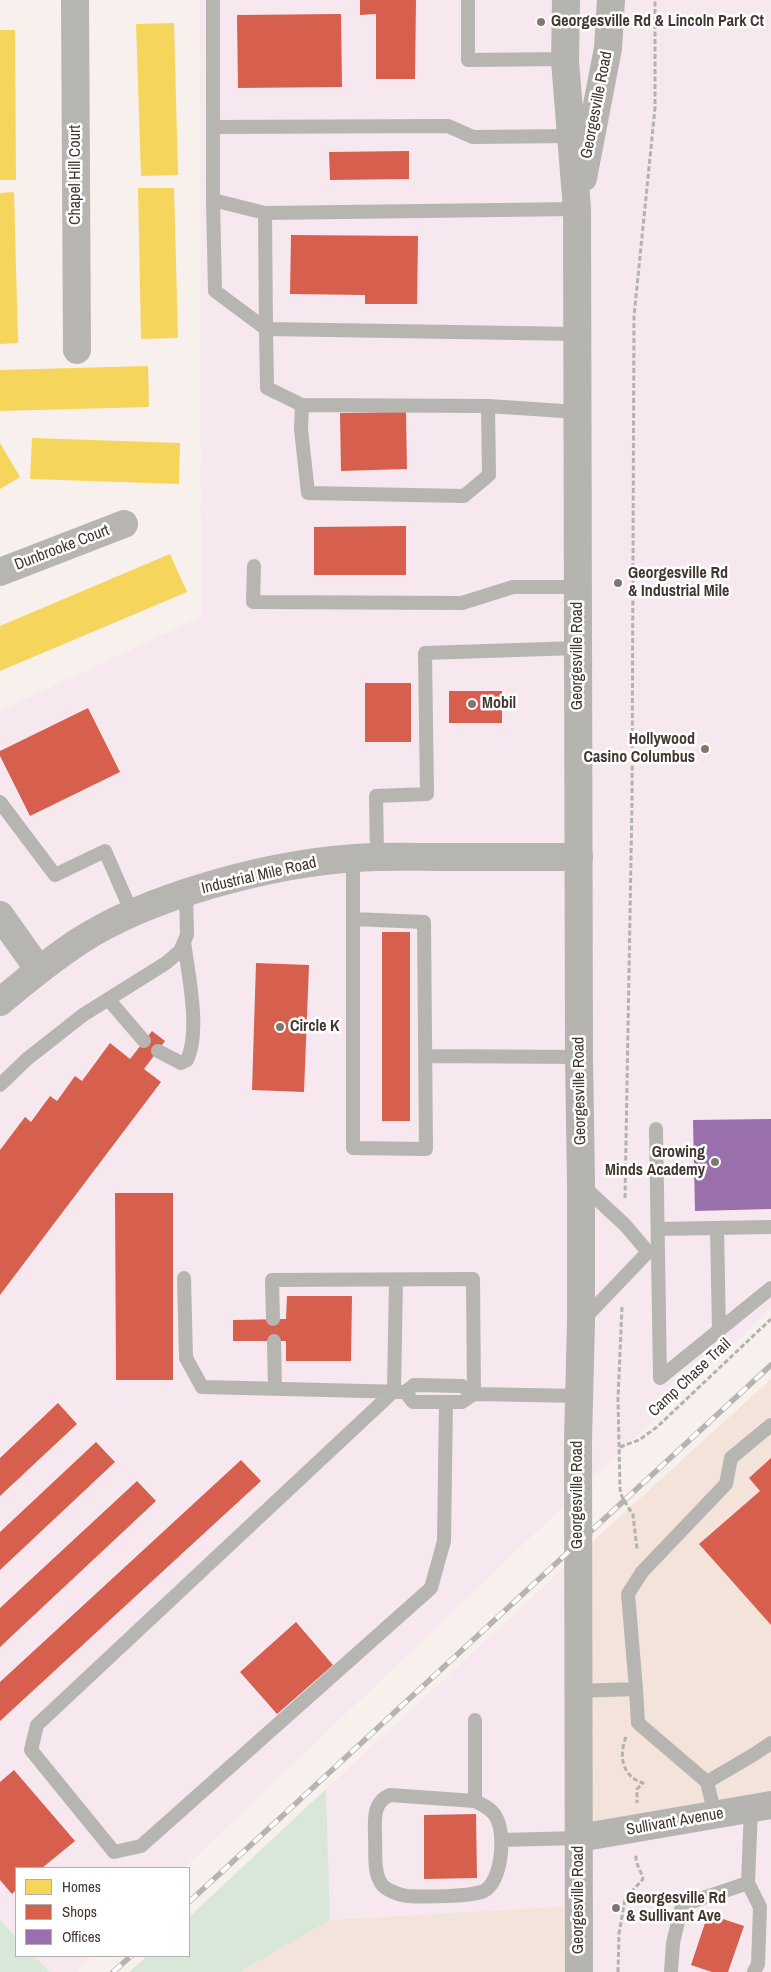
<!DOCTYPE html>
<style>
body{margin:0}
#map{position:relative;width:771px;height:1972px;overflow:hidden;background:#f7f0ec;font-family:"Archivo Narrow",sans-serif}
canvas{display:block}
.legend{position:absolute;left:15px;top:1867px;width:175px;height:90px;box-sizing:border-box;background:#fff;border:1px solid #b3afac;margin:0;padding:6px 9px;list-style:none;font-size:15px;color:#42362f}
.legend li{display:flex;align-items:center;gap:10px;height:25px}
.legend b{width:25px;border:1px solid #b3afac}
</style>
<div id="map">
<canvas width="771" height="1972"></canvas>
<ul class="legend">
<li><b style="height:14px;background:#f6d55c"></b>Homes</li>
<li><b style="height:14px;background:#d6604d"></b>Shops</li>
<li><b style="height:14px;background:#9970ab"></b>Offices</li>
</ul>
</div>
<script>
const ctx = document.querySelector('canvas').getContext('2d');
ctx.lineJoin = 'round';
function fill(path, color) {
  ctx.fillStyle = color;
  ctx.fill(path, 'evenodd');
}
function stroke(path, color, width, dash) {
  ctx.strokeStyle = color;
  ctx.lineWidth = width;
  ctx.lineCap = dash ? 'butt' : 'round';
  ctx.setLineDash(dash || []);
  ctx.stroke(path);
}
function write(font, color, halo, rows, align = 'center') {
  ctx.font = font + ' "Archivo Narrow",sans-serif';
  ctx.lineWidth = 5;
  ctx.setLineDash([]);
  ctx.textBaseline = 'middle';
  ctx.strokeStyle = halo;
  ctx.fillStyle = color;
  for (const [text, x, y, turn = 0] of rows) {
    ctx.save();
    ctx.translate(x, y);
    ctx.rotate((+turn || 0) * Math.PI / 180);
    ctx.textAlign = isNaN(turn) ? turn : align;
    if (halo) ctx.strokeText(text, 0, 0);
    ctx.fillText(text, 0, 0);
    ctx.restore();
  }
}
fill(new Path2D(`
 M200,0H771V1308L184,1868H16V1937L0,1920V711L201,617Z
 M580,1553L771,1798V1972H573V1906L330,1920L326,1789Z
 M34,1956H93L76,1972H50Z`), '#f6e8ee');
fill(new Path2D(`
 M771,1379V1798L583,1834L580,1553Z
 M573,1906V1972H240L330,1920Z`), '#f3e3db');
fill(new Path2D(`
 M326,1789L330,1920L240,1972H129L147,1956H189V1917Z
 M0,1920L16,1937V1956H34L50,1972H0Z`), '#d9e7d8');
fill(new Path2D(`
 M174,23L178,175L141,176L136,24Z
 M0,30H15L16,180H0Z
 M138,188H174L178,338L141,339Z
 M14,192L18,343L0,344V193Z
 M148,366L149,407L0,411V370Z
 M32,438L180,443L179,484L30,479Z
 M0,443L20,477L0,489Z
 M170,554L187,592L0,671V626Z`), '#f6d55c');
fill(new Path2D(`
 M360,0H416L415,79H376V14L360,15Z
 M341,14L342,87L238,88L237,15Z
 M409,151V179L330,180L329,152Z
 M291,235L418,236L417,304H365V295L290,294Z
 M406,412L407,469L341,471L340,413Z
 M406,526V575H314V527Z
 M365,683H411V742H365Z
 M449,691H502V723H449Z
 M88,708L120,772L30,816L0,756V751Z
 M382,932H410V1121H382Z
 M256,963L309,965L304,1092L252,1090Z
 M152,1031L165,1041L144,1069L161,1082L0,1295V1150L25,1117L31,1122L50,1096L57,1101L75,1076L82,1081L110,1043L130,1059Z
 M115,1193H173V1380H116Z
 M287,1296H352L351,1361H286V1341H233V1320L286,1319Z
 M58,1403L77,1424L0,1496V1458Z
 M96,1442L115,1462L0,1570V1532Z
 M771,1458V1625L699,1544L760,1491L749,1478Z
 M241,1460L261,1481L0,1721V1682Z
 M137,1481L156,1501L0,1647V1608Z
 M296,1622L333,1665L277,1714L240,1672Z
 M14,1770L75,1841L42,1868H16V1890L12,1894L0,1880V1782Z
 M476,1814L477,1878L424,1879V1815Z
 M708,1914L744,1926L728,1972H712L691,1965Z`), '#d6604d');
fill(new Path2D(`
 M771,1119V1209L695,1211L693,1120Z`), '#9970ab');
stroke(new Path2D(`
 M625,1198L632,802L634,316L655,108V0
 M622,1307L618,1399L620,1489L622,1497L633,1515L637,1549
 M620,1447L639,1440L657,1427L771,1319
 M626,1737C619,1755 621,1776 643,1783L637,1789V1803
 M618,1972L619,1934L625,1899L643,1879C641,1870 635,1864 636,1854`), '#b3b2b0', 3, [5, 2.5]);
stroke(new Path2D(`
 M213,0V200L265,213
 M468,0V60L565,59
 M213,127L448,126L473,137L571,136
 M213,200L215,291L266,329L267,388L302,405
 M577,209L265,213L266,329L578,334
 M488,406L302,405L301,429L308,493L464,496L489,475L488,406L578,412
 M254,566L253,602L462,603L513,587H578
 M0,802L55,875L105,851L132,913
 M377,856L376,796L427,794L425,653L578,648
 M353,858V1148L426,1149L424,922L353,919
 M108,999L144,1041
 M158,1051L181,1063L187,1060C201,1032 188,973 184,942
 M425,1056L579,1057
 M0,1085L27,1059L83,1015L166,963L180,951L187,935L186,894
 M656,1129L660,1378L771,1288
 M582,1185L625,1225L648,1252
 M717,1228L719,1331
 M658,1229L771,1227
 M184,1278L186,1358L202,1387L405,1392L414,1385L462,1386L474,1394L462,1402H413L405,1392
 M396,1280L394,1391L37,1725L31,1750L114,1852L141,1846L431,1588L444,1541L446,1402
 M273,1319L272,1280L473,1279L474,1394L579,1396
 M583,1320L648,1252H658
 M274,1341L275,1389
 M636,1689L638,1723L707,1782
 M578,1691L636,1689L628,1594L642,1572L726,1484L731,1458L771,1425
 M475,1720V1801
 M390,1795L475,1801C483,1805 492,1809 496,1817C506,1834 502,1881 484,1891C470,1897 423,1897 407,1896C399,1895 385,1890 381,1883C373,1871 376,1851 375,1837C375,1821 372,1802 390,1795Z
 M715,1815L707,1782L753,1755L771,1743
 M501,1840L579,1838
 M748,1883L751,1809
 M671,1972L673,1943L682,1905L748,1883L760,1907L758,1964L754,1972`), '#b6b5b2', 14);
stroke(new Path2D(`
 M75,0L77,350
 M0,572L124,524
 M0,915L39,970
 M0,1002C25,981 51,960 78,942C150,895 270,864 355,858C384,856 413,857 442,857C488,857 533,857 579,857`), '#b6b5b2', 28);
stroke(new Path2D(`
 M566,0L565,61L577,209L579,1057L581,1184V1322L578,1441L579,1972
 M583,178L608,48L611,0
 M579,1838L771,1805`), '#b5b4b0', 28);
const rail = new Path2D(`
 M189,1902L771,1365
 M113,1972L131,1956`);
stroke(rail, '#b7b4b0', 5.5);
stroke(rail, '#fff', 4, [11]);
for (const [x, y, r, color] of [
 [541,22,5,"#817771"],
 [618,583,5,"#817771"],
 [472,704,5,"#817771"],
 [705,749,5,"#817771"],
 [280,1027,5,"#817771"],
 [715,1162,5,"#817771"],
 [616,1908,5,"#817771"]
]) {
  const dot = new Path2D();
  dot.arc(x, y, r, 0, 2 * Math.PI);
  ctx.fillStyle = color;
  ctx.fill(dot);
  stroke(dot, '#fff', 2);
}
write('bold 16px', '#42362f', '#fff', [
 ["Georgesville Rd & Lincoln Park Ct",551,22],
 ["Georgesville Rd",628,574],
 ["& Industrial Mile",628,592],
 ["Mobil",482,704],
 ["Hollywood",695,740,"right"],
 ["Casino Columbus",695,758,"right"],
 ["Circle K",290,1027],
 ["Growing",705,1153,"right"],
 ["Minds Academy",705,1171,"right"],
 ["Georgesville Rd",626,1899],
 ["& Sullivant Ave",626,1917]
], 'left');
write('16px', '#42362f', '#fff', [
 ["Georgesville Road",597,105,-79],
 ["Chapel Hill Court",76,175,-90],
 ["Dunbrooke Court",62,548,-21],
 ["Georgesville Road",578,656,-90],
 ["Industrial Mile Road",259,876,-13],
 ["Georgesville Road",580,1091,-91],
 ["Camp Chase Trail",690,1378,-43],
 ["Georgesville Road",578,1495,-90],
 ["Sullivant Avenue",675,1822,-10],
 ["Georgesville Road",579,1900,-90]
]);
</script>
